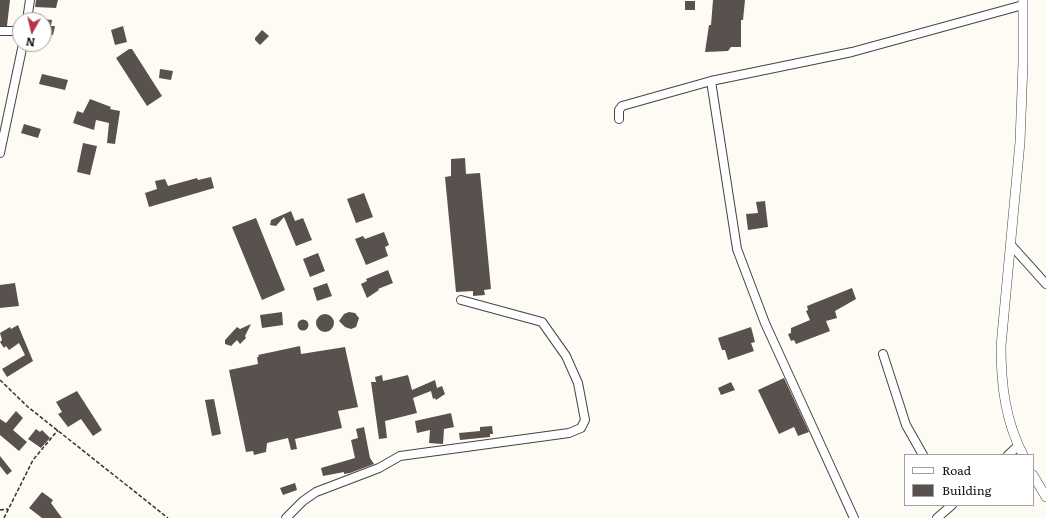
<!DOCTYPE html>
<style>
body{margin:0}
#map{position:relative;width:1046px;height:518px;overflow:hidden;background:#fefbf5;font-family:Literata,serif}
canvas{display:block}
.legend{position:absolute;left:904px;top:454px;width:130px;height:52px;box-sizing:border-box;background:#fff;border:1px solid #a0a0a0;margin:0;padding:5px 7px;list-style:none;font-size:12px;color:#111}
.legend li{display:flex;align-items:center;gap:8px;height:20px}
.legend b{width:20px;border:1px solid #a0a0a0}
.north{position:absolute;left:12px;top:12px;width:40px;height:40px;box-sizing:border-box;background:#fff;border:1px solid #a0a0a0;border-radius:50%;rotate:188deg;font-size:11px;font-weight:700;line-height:16px;text-align:center;color:#111}
.north::after{content:'';display:block;margin:auto;width:14px;height:18px;background:#b83249;clip-path:polygon(50% 0,100% 100%,50% 72%,0 100%)}
</style>
<div id="map">
<canvas width="1046" height="518"></canvas>
<ul class="legend">
<li><b style="height:5px;background:#fff"></b>Road</li>
<li><b style="height:11px;background:#59514e"></b>Building</li>
</ul>
<div class="north">N</div>
</div>
<script>
const ctx = document.querySelector('canvas').getContext('2d');
ctx.lineJoin = 'round';
function fill(path, color) {
  ctx.fillStyle = color;
  ctx.fill(path, 'evenodd');
}
function stroke(path, color, width, dash) {
  ctx.strokeStyle = color;
  ctx.lineWidth = width;
  ctx.lineCap = dash ? 'butt' : 'round';
  ctx.setLineDash(dash || []);
  ctx.stroke(path);
}
fill(new Path2D(`
 M0,0H10L7,26H0Z
 M36,0H58L56,8L35,7Z
 M713,0H745L743,20H741V47H731L728,51L705,52L709,25H711Z
 M685,1H695V10H685Z
 M44,19L52,20L51,26H55L53,35L44,34Z
 M123,26L127,42L115,45L111,30Z
 M262,30L269,36L260,45L255,40V38Z
 M129,49H132L162,96L147,106L116,58Z
 M160,69L173,71L171,80L159,78Z
 M42,74L68,80L65,90L39,84Z
 M90,99L111,107L110,109L120,111L115,144L107,143L109,123L96,120L94,130L73,123L77,111L83,113Z
 M24,124L41,129L38,138L21,133Z
 M83,143L97,146L90,175L77,172Z
 M465,158L466,174L480,173L491,289L484,290L485,295L473,296V291L456,292L445,177L451,176V159Z
 M211,177L214,188L149,207L145,193L157,189L155,181L165,179L168,186L197,178L198,180Z
 M364,193L373,217L356,223L347,199Z
 M765,201L768,227L748,230L746,214L758,213L756,202Z
 M291,211L295,221L303,218L312,240L296,246L284,217L276,226L270,225L271,220Z
 M256,218L285,290L262,300L232,227Z
 M384,232L389,245L385,247L388,256L366,265L355,239L363,236L365,239Z
 M318,253L325,271L310,277L303,259Z
 M388,270L393,283L378,289L379,290L367,298L361,284L367,281L366,279Z
 M15,283L19,306L0,308V285Z
 M327,283L332,296L317,301L313,288Z
 M852,288L856,299L835,311L837,318L826,321L830,331L796,344L794,340L791,341L788,334L791,333V328L810,320L806,311L808,310L807,306Z
 M282,312L283,325L262,328L260,315Z
 M349,312L355,313L359,318L356,327L351,329L345,327L339,321L344,314Z
 M316 323a9 9 0 1 1 18 0a9 9 0 1 1-18 0Z
 M297.5 325a5.5 5.5 0 1 1 11 0a5.5 5.5 0 1 1-11 0Z
 M251,324L245,336L246,338L240,344L237,340L231,346L225,344V340L237,327L240,329Z
 M18,325L33,361L7,377L2,369L25,355L19,343L9,350L6,346L4,348L0,342L2,340L0,333L10,327L11,329Z
 M751,327L755,342L751,343L754,351L728,360L725,350H722L718,338Z
 M300,346L301,354L345,347L358,407L338,411L342,428L295,439L297,449L291,450L288,438L267,443L266,452L254,455L253,451L246,452L229,370L258,364L257,357H259L258,355Z
 M382,375L383,381L408,375L412,390L435,380L437,388L442,386L445,394L436,400L435,398L433,399L431,391L413,398L417,413L385,421L387,438L379,439L371,382H376L375,377Z
 M784,378L809,432L798,436L794,427L779,434L758,390Z
 M731,382L735,390L721,395L718,388Z
 M77,391L102,430L93,436L81,419L68,427L58,414L62,412L56,402Z
 M214,399L221,434L212,436L205,400Z
 M16,411L23,418L13,430L27,442L19,451L0,435V419L6,423Z
 M451,413L454,427L444,429L443,444L429,443L430,430L417,433L415,421Z
 M492,426L493,434H490V437L460,440L459,433L480,431V427Z
 M364,427L370,458L374,464L350,473L344,474V472L323,476L321,468L355,458L351,440L358,438L356,429Z
 M36,429L40,432L42,430L50,438L41,448L28,439Z
 M0,456L12,471L7,475L0,466Z
 M295,483L297,490L283,495L280,488Z
 M42,492L53,500L51,503L62,518H42L29,508Z`), '#59514e');
const minor = new Path2D(`
 M27,20L30,0
 M0,31H20
 M711,81L737,249L765,323L854,518
 M619,119V110L622,106L711,81L852,52L1023,5
 M0,153L23,44
 M1011,245L1046,284
 M883,354L906,425L923,455
 M1008,455L1018,446
 M286,518L303,501L316,492L379,468L400,456L569,433L581,428L585,420L578,383L566,356L542,322L461,300
 M937,518L952,505`);
const tertiary = new Path2D(`
 M1023,455C1005,420 1001,384 1001,346L1020,142L1023,63V0
 M1033,475L1046,497`);
stroke(minor, '#444', 10);
stroke(tertiary, '#444', 10);
stroke(new Path2D(`
 M0,380L28,407L168,518
 M0,510L8,509
 M4,518L33,460L58,430`), '#333', 1.5, [4, 2]);
stroke(minor, '#fff', 8);
stroke(tertiary, '#fff', 9);
</script>
